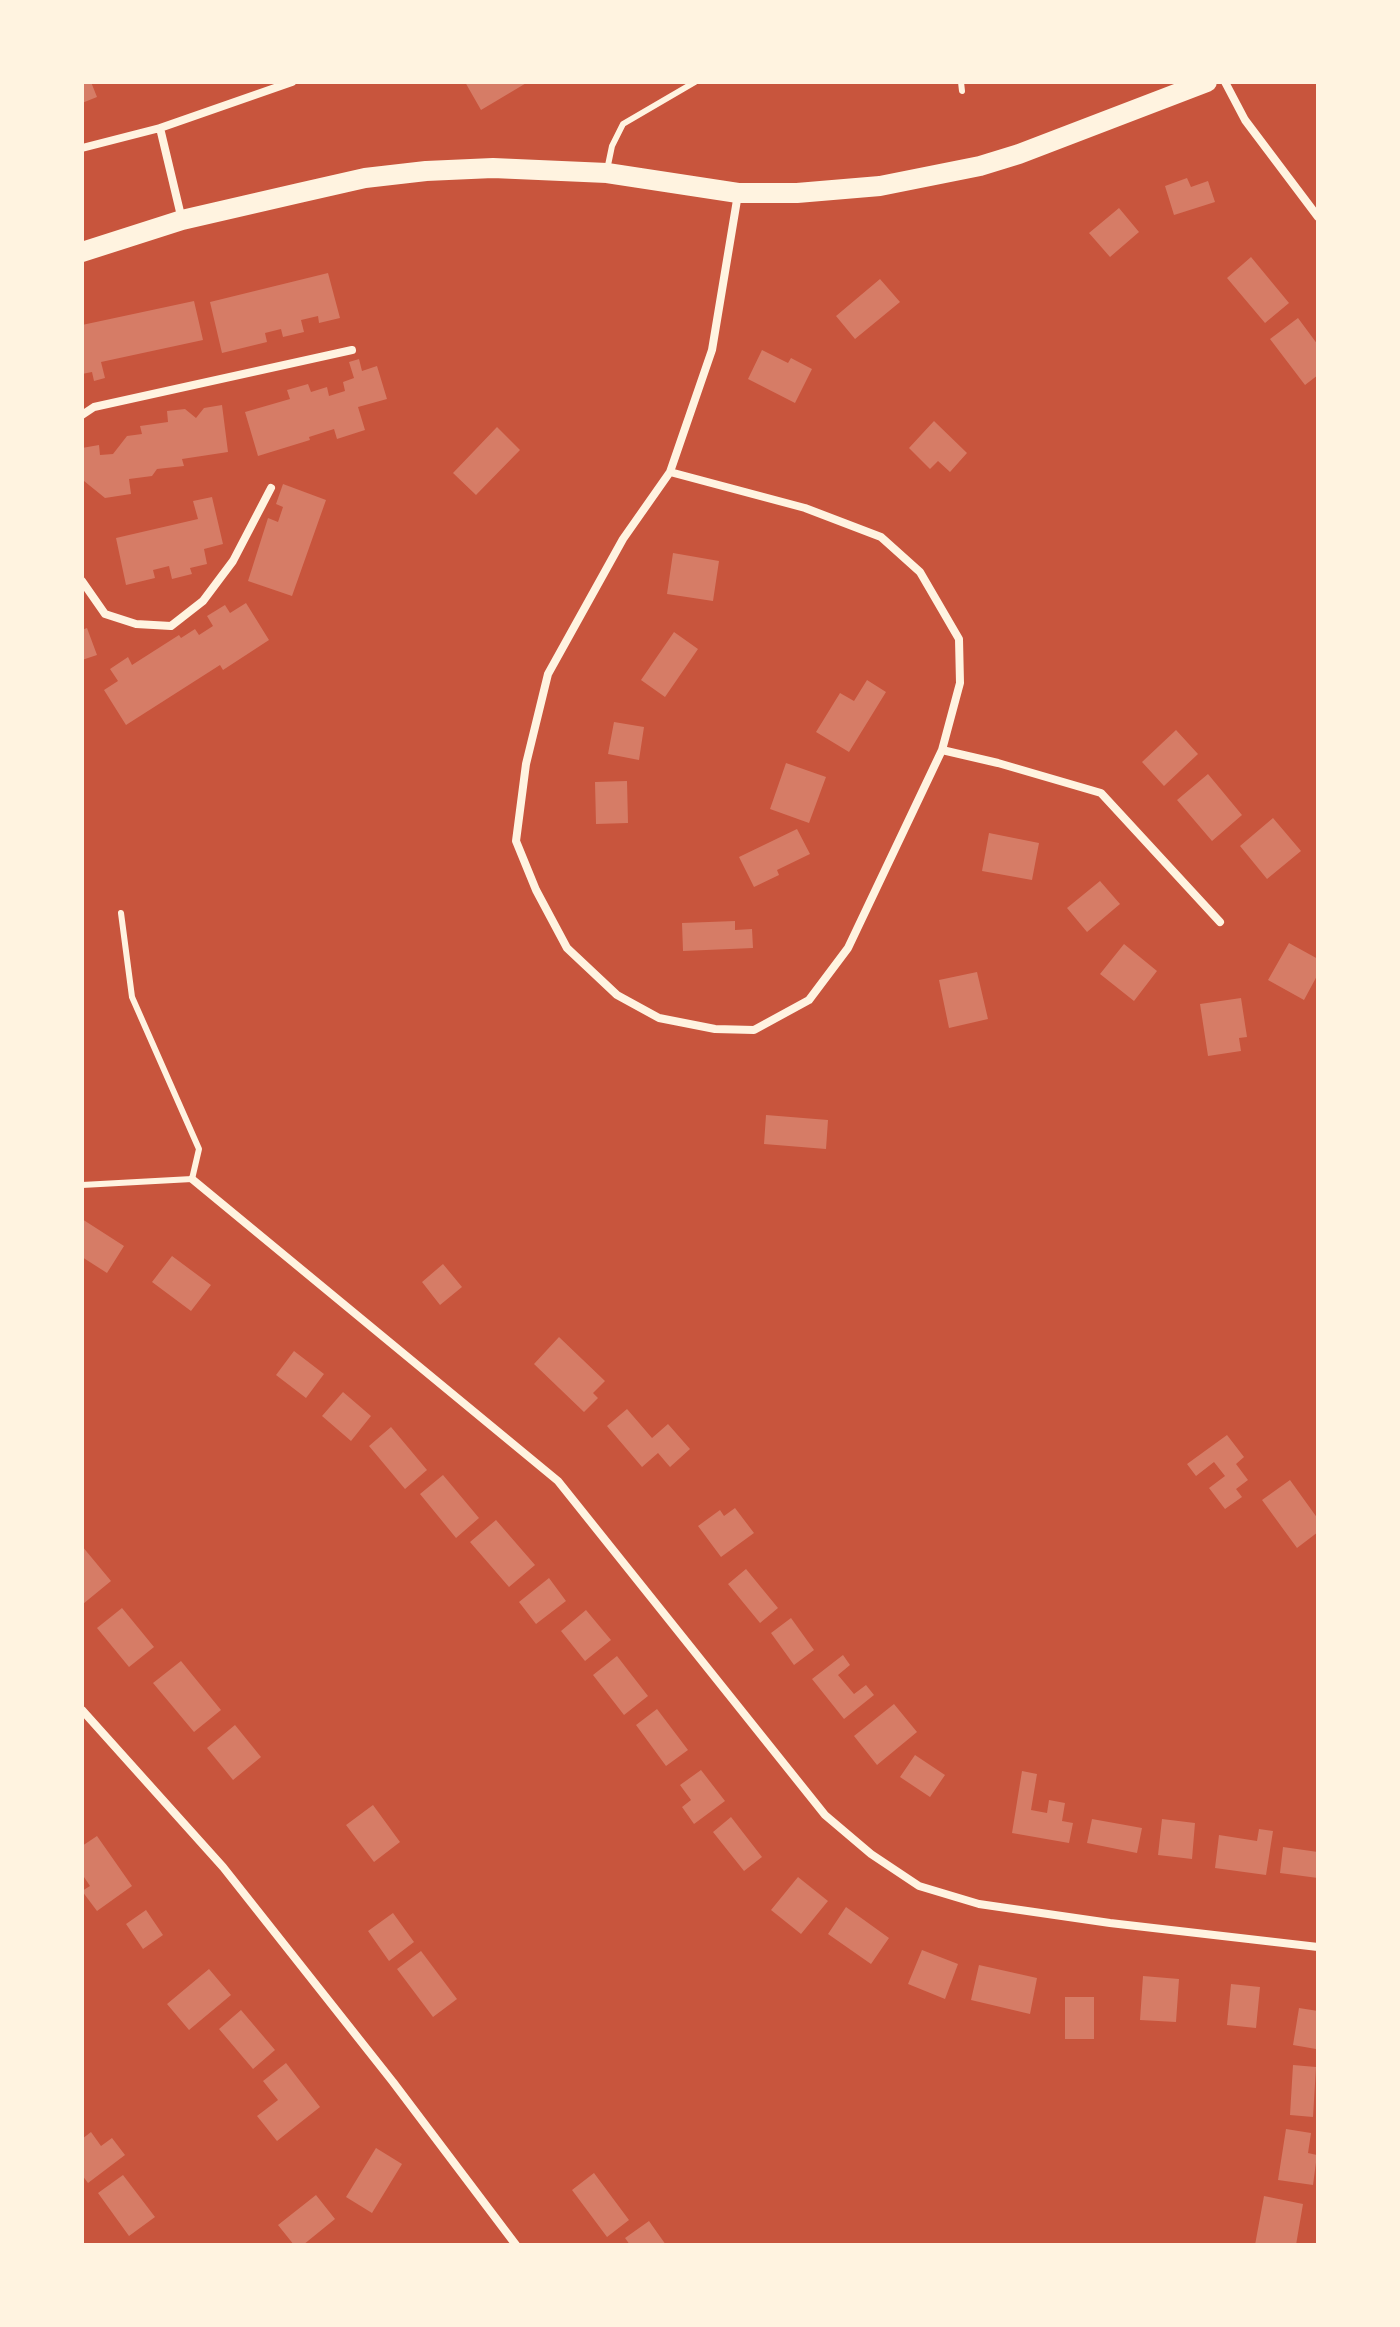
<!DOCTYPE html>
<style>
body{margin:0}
#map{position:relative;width:1400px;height:2327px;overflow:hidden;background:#c8553d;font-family:"Roboto Condensed",sans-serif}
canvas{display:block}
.frame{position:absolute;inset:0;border:84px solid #fff3e0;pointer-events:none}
</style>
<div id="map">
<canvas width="1400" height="2327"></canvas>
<div class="frame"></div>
</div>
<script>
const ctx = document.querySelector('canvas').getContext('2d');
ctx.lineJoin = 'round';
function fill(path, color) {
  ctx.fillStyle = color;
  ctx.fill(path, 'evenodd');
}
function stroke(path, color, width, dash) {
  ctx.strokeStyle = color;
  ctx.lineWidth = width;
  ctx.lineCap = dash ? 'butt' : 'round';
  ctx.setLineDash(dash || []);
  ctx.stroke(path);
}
fill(new Path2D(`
 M82,82H91L97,97L82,103Z
 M465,82H528L481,110Z
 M1187,178L1191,187L1208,181L1215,202L1174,215L1165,186Z
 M1119,208L1139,232L1110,257L1089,233Z
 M1251,257L1289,303L1265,323L1227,278Z
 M328,273L340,318L319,323L318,316L301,320L304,332L283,337L281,329L265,333L267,342L222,353L210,302Z
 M880,279L900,302L855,339L836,316Z
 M194,301L203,340L101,362L105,378L94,381L92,372L82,374V325Z
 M1298,318L1318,345V375L1305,385L1270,339Z
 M762,350L788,363L791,358L812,369L795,403L748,379Z
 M359,359L362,371L377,366L387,399L358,407L365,430L337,439L334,429L309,437L310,440L258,456L245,412L290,399L287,390L308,384L311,392L327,387L329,396L345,391L343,382L354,378L349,362Z
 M222,405L228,452L182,459L184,466L157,469L152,476L129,479L131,494L105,498L84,481L82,448L99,445L100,455L113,454L127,436L142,434L140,426L168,422L167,411L185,409L196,418L204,408Z
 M934,421L967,453L950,472L938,461L930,469L909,448Z
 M497,427L520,450L476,495L453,473Z
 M283,484L326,500L292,596L248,581L268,518L278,522L283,507L276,504Z
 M212,497L223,544L204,549L207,564L190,568L192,574L172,579L169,566L153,570L155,578L126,585L116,538L198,519L193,501Z
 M673,553L719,561L713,601L667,594Z
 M246,603L269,640L223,670L220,665L126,725L104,690L118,681L110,669L128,657L132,665L179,635L181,638L195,629L199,635L213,626L207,616L225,605L230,613Z
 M87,628L97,655L82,660V630Z
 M674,632L698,649L665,697L641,680Z
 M867,680L886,692L849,752L816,732L840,693L854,701Z
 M614,722L644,727L639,760L608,754Z
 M1176,730L1198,754L1164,786L1142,762Z
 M786,763L826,777L809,823L770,809Z
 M1208,774L1242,815L1212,841L1177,800Z
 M627,781L628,823L596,824L595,782Z
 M1273,818L1301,851L1267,879L1240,846Z
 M797,829L810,854L777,870L779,875L754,887L739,857Z
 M989,833L1039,843L1032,880L982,871Z
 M1100,881L1120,904L1087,932L1067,908Z
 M735,921V930L752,929L753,948L683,951L682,923Z
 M1289,943L1318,959V974L1304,1000L1268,980Z
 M1124,944L1157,971L1134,1001L1100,974Z
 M977,972L988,1019L949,1028L939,980Z
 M1241,998L1247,1037L1239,1038L1241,1051L1208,1056L1200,1004Z
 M766,1115L828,1120L826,1149L764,1144Z
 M82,1219L124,1246L107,1273L82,1257Z
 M172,1256L211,1285L191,1311L152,1282Z
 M443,1264L462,1287L440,1305L422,1282Z
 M559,1337L605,1381L593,1393L598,1398L584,1412L534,1364Z
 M294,1351L324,1374L306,1398L276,1375Z
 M343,1392L371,1416L351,1441L322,1416Z
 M627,1409L652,1438L668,1424L690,1449L670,1467L658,1453L642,1467L607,1426Z
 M391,1427L427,1470L405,1489L369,1446Z
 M1227,1435L1244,1457L1236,1464L1248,1480L1236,1489L1242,1497L1225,1509L1209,1488L1225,1476L1214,1462L1196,1476L1187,1464Z
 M443,1475L479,1518L456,1538L420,1494Z
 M1290,1480L1318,1519V1532L1297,1548L1262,1500Z
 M735,1508L754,1533L721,1557L698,1526L720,1510L724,1516Z
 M496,1520L535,1565L509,1587L470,1542Z
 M82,1546L111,1581L83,1604L82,1603Z
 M746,1569L778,1608L760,1623L728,1584Z
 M549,1578L566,1601L536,1624L519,1602Z
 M122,1608L154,1647L129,1667L97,1628Z
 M586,1610L611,1640L585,1661L561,1631Z
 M791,1618L814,1650L794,1665L771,1633Z
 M843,1655L850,1665L838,1675L854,1694L866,1685L874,1695L844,1719L812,1679Z
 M617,1656L648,1696L624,1715L593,1675Z
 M181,1661L221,1710L194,1732L153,1683Z
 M894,1704L917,1732L877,1765L854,1736Z
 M657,1709L688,1750L666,1766L636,1725Z
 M235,1725L261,1757L233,1780L207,1748Z
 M915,1755L945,1775L930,1797L900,1777Z
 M701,1770L725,1801L694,1824L682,1807L691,1800L680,1785Z
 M1022,1771L1037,1774L1031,1810L1047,1813L1049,1800L1065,1803L1062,1821L1073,1823L1069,1843L1012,1833Z
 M373,1805L400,1842L374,1862L346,1825Z
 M731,1817L762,1857L744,1871L713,1832Z
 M1092,1819L1142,1828L1137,1853L1087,1843Z
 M1162,1819L1195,1823L1192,1859L1158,1855Z
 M1259,1829L1273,1831L1266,1875L1215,1868L1219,1835L1257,1841Z
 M97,1836L132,1886L97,1911L82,1891L90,1886L82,1874V1846Z
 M1283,1847L1318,1852V1878L1280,1873Z
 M798,1877L828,1901L801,1934L771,1910Z
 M846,1907L889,1938L871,1964L828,1934Z
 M146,1910L163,1935L143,1949L126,1924Z
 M393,1913L414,1942L389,1961L368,1931Z
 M922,1950L958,1964L945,1999L908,1984Z
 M421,1951L457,1999L433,2017L397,1969Z
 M979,1965L1037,1978L1030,2014L971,2000Z
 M209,1969L231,1995L189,2030L167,2004Z
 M1143,1976L1179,1979L1176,2022L1140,2020Z
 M1231,1984L1260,1987L1256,2028L1227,2025Z
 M1065,1997H1094V2039H1065Z
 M1299,2008L1318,2011L1316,2049L1293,2045Z
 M241,2010L275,2050L253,2069L219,2029Z
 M286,2063L320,2107L277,2141L257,2116L278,2100L263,2081Z
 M1293,2065L1316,2067L1313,2117L1290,2115Z
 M1286,2129L1311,2133L1308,2153L1317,2155L1313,2185L1278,2180Z
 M91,2132L101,2146L112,2138L125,2155L88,2183L82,2175V2139Z
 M376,2148L402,2164L372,2213L346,2197Z
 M594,2173L629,2220L607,2237L572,2190Z
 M123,2175L155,2217L129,2236L98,2193Z
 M316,2195L335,2219L303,2245H294L278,2225Z
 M1264,2196L1303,2204L1296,2245H1255Z
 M649,2221L666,2245H630L625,2238Z`), '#d67c66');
stroke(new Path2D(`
 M961,82L962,91
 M607,170L612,146L623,124L695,82
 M82,1185L192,1179L199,1149L132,997L121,913`), '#fff3e0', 6);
stroke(new Path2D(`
 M1225,82L1245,120L1318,217
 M160,128L292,82
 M82,148L160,128L182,220
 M82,415L94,407L352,350
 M670,472L805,508L881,537L920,572L959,639L960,683L942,750L848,948L809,1000L754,1030L715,1029L659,1018L617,995L567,948L536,890L516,841L526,764L548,674L623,539Z
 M670,472L712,350L738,194
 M82,581L105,614L136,624L171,626L203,601L233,561L271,488
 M942,750L998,763L1101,793L1220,922
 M192,1179L558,1481L825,1815L871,1854L919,1886L979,1904L1110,1923L1318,1947
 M82,1710L223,1867L393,2082L516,2245`), '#fff3e0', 8);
stroke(new Path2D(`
 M82,252L182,220L299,193L365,178L426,171L493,168L607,173L738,193H797L880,186L980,166L1019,154L1207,82`), '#fff3e0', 20);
</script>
